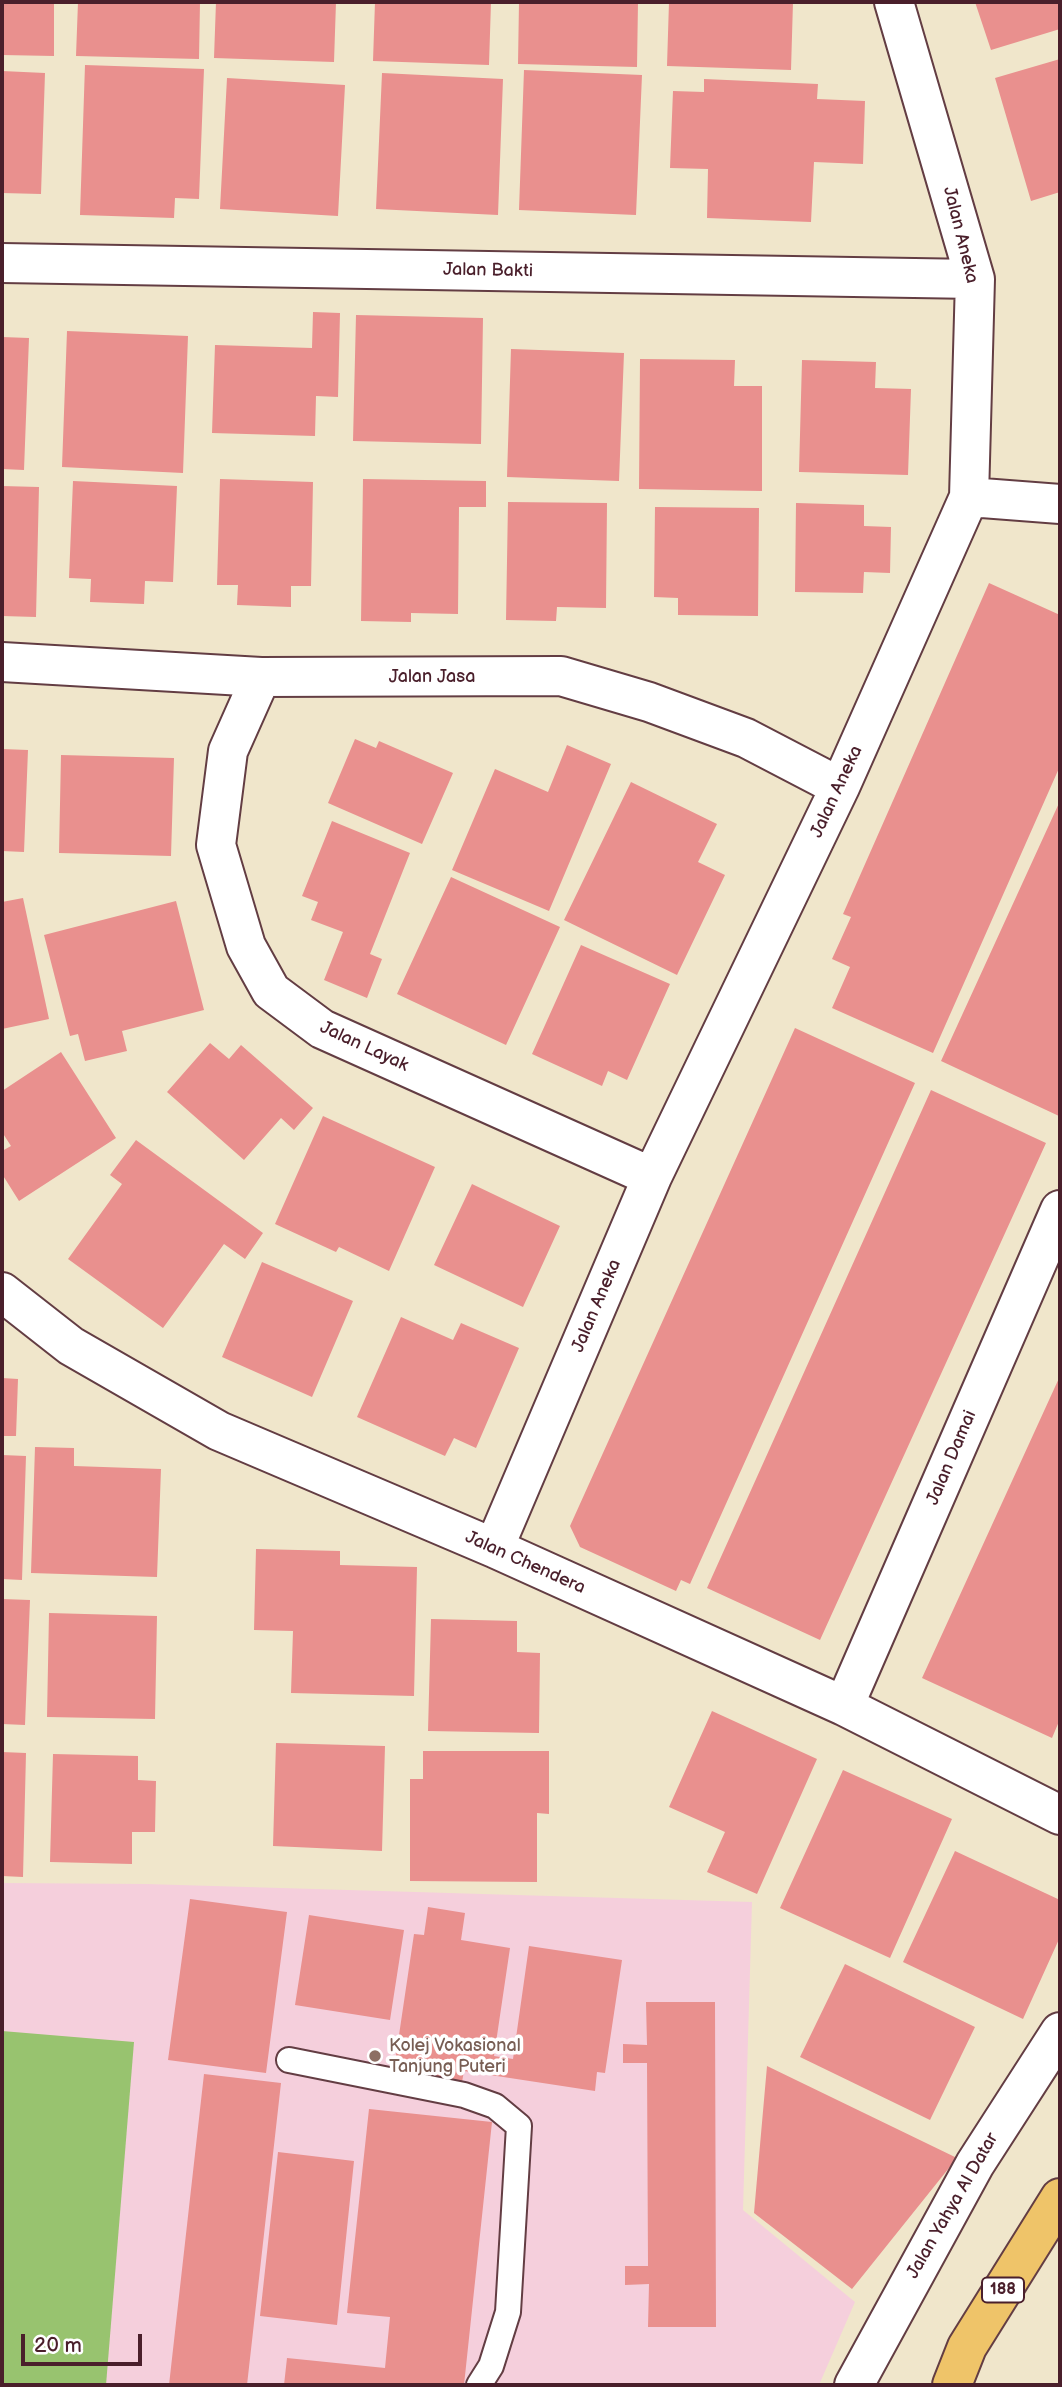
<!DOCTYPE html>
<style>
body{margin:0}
#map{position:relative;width:1062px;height:2387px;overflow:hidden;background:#f0e6cb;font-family:"Balsamiq Sans",sans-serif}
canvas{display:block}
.frame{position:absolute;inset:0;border:4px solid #4a1f2b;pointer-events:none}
.scale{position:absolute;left:21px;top:2334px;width:121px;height:32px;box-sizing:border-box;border:4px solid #4a1f2b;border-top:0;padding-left:9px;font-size:21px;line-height:24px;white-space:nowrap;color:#4a1f2b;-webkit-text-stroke:5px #fff;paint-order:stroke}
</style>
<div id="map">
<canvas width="1062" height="2387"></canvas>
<div class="frame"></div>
<div class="scale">20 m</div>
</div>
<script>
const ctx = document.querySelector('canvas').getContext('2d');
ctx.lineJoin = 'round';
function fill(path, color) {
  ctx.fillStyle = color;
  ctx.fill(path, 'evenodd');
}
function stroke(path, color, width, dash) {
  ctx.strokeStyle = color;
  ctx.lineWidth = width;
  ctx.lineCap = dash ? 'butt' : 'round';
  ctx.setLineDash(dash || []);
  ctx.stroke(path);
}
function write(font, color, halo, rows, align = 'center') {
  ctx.font = font + ' "Balsamiq Sans",sans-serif';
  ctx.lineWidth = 7;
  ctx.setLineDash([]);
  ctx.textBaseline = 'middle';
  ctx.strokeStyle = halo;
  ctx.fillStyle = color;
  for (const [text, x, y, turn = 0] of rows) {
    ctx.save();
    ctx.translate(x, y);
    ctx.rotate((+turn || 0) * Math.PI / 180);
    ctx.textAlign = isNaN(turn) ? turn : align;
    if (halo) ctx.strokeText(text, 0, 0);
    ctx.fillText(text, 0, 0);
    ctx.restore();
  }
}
fill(new Path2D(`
 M2,1883L146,1884L752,1902L743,2210L855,2302L819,2385H2Z`), '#f5cfdc');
fill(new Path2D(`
 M2,2031L134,2042L106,2385H2Z`), '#98c36f');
fill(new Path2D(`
 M2,2H54V56L2,55Z
 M78,2H200L199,59L76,56Z
 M216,2H336L334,62L214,58Z
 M375,2H491L489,65L373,61Z
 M519,2H638L637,67L518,64Z
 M669,2H793L791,70L667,66Z
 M975,2H1060V29L991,50Z
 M1060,59V192L1031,201L995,78Z
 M85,65L204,69L199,199L175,198L174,218L80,215Z
 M524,70L642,75L636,215L519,210Z
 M2,71L45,73L41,194L2,193Z
 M382,73L503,79L498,215L376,209Z
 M227,78L345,85L338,216L220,209Z
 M704,79L818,84L817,99L865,101L863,164L814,162L811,222L707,218L708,169L670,168L673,91L704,92Z
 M313,312L340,313L338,397L316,396L315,436L212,433L215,345L312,348Z
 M356,315L483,318L481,444L353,441Z
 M67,331L188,336L183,473L62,467Z
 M2,337L29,338L24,470L2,469Z
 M511,349L624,353L619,481L507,477Z
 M640,359L735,360L734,386H762V491L639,489Z
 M802,360L876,362L875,388L911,389L908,475L799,472Z
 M220,479L313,482L311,586H291V607L237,605L238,585H217Z
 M363,479L486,481V507H459L458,614L411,613V622L361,621Z
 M73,481L177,486L173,582L145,581L144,604L90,602L91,579L69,578Z
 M2,486L39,487L36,617L2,616Z
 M508,502L607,503L606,608L557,607L556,621L506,620Z
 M796,503L864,505V526L891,527L890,573L864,572L863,593L795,592Z
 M655,507L759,508L758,616L678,615V598L654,597Z
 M989,583L1060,615V766L933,1053L832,1008L850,967L832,959L851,917L843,914Z
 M355,739L376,748L379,741L453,773L422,844L328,803Z
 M567,745L611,764L549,911L452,870L495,769L548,792Z
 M2,749L28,750L24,852L2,851Z
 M61,755L174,758L171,856L59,853Z
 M631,782L717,824L698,862L725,875L677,975L564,920Z
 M1060,801V1114L1059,1116L941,1061Z
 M332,821L410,853L370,954L382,959L367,998L324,980L343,932L311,920L318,902L302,896Z
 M451,877L560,927L506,1045L397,994Z
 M23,898L49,1019L2,1029V902Z
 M176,901L204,1010L122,1031L127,1051L85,1061L78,1034L70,1036L44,935Z
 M581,945L670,984L627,1080L608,1071L602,1086L532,1054Z
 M795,1028L915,1083L690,1584L681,1580L676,1591L580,1547L570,1526Z
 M210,1043L229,1059L241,1045L313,1108L294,1130L281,1118L244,1160L167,1092Z
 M61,1052L116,1138L19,1201L2,1174V1151L11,1146L2,1132V1091Z
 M931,1090L1046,1143L820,1640L707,1588Z
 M323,1116L435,1167L389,1271L339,1247L336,1252L275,1224Z
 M136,1140L263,1233L245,1259L224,1244L163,1328L68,1259L122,1184L110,1175Z
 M472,1184L560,1226L523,1307L434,1265Z
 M262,1262L353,1301L312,1397L222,1357Z
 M401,1317L453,1340L461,1323L519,1348L476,1448L454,1438L445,1456L357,1417Z
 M1060,1376V1719L1052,1738L922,1678Z
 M2,1378L18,1379L16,1436H2Z
 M35,1447L74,1448V1466L161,1469L157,1577L31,1573Z
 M2,1455L26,1456L22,1580L2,1579Z
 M256,1549L340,1551V1565L417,1567L414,1696L291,1693L293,1631L254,1630Z
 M2,1599L30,1600L25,1725L2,1724Z
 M49,1613L157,1616L155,1719L47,1717Z
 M431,1619L517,1621V1652L540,1653L539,1733L428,1731Z
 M712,1711L817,1759L757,1894L707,1872L725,1832L669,1807Z
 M276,1743L385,1746L382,1851L273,1846Z
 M423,1751H549V1814L537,1813V1882L410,1881V1779H423Z
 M2,1752L26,1753L23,1877L2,1876Z
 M53,1754L138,1756V1780L156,1781L155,1832H132V1864L50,1862Z
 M843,1770L952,1819L890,1958L780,1908Z
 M955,1851L1060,1900V1937L1023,2019L903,1962Z
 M190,1899L287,1912L266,2073L168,2060Z
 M428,1907L465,1913L461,1940L510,1948L494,2056L513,2059L529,1946L622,1960L605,2073L597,2072L595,2091L464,2071L462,2082L427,2077L428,2067L395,2062L414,1934L424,1935Z
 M309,1915L404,1930L390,2020L295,2005Z
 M845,1964L975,2027L930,2120L800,2057Z
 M646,2002H715L716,2327H648L649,2284L625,2285V2266H648L647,2063H623V2044L647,2045Z
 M767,2066L957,2158L852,2289L754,2213Z
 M204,2074L281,2083L247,2385H169Z
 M369,2109L492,2122L464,2385H284L287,2358L385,2368L390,2317L347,2313Z
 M278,2152L354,2161L337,2325L260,2316Z`), '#e9908e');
const lane = new Path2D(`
 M289,2060L464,2095L495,2106L519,2126L508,2312L491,2366L479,2385`);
const street = new Path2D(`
 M2,263L975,279
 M969,497L1060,504
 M2,662L261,677L561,676L649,702L746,738L840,787
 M261,677L228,751L216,845L246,946L271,991L322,1029L652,1177
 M2,1292L71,1346L219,1431L494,1548L844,1706L1060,1815
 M494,1548L652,1177L840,787L969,497L975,279L894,2
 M844,1706L1060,1210
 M854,2385L975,2164L1060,2032`);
const highway = new Path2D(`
 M952,2385L967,2347L1060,2198`);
stroke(lane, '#633d43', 28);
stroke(street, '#633d43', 42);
stroke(highway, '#633d43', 42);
stroke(lane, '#fff', 24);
stroke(street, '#fff', 38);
stroke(highway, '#efc469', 38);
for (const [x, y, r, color] of [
 [375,2056,7,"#8d6e63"]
]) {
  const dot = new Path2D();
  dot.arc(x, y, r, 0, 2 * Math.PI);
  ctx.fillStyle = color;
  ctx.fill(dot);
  stroke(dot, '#fff', 2.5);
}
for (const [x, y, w] of [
 [1003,2290,42]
]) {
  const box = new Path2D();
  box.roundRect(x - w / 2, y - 12.5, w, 25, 5);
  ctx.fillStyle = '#fff';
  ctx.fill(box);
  stroke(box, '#4a1f2b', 2);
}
write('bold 16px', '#4a1f2b', null, [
 ["188",1003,2290]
]);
write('18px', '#4a1f2b', '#fff', [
 ["Jalan Aneka",960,235,76],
 ["Jalan Bakti",488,271,1],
 ["Jalan Jasa",432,677],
 ["Jalan Aneka",837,792,-65],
 ["Jalan Layak",364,1047,25],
 ["Jalan Aneka",597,1306,-67],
 ["Jalan Damai",952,1458,-67],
 ["Jalan Chendera",525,1563,24],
 ["Jalan Yahya Al Datar",953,2206,-60]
]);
write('18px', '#785e54', '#fff', [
 ["Kolej Vokasional",389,2046],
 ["Tanjung Puteri",389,2067]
], 'left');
</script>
